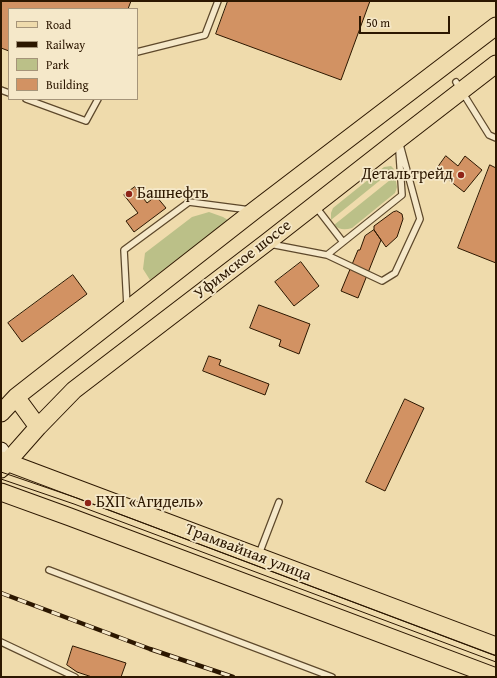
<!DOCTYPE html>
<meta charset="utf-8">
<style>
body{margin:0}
#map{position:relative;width:497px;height:678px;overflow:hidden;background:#efdbac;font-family:"Gentium Book Plus",serif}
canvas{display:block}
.frame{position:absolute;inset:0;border:2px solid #2c1700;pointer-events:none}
.legend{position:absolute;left:8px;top:8px;width:130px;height:92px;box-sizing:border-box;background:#f5e8c9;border:1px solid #a59479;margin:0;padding:5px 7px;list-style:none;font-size:12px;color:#2c1700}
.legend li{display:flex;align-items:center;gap:8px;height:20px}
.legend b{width:20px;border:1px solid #a59479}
.scale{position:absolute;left:359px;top:16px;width:91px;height:18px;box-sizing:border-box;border:2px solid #2c1700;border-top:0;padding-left:5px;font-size:12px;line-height:14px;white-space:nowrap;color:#2c1700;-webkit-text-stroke:3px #f5e8c9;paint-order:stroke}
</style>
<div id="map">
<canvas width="497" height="678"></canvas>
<div class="frame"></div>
<ul class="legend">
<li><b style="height:5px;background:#efdbac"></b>Road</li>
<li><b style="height:5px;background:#2c1700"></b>Railway</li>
<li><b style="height:11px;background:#bbc088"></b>Park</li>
<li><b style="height:11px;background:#d29263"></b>Building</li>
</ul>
<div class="scale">50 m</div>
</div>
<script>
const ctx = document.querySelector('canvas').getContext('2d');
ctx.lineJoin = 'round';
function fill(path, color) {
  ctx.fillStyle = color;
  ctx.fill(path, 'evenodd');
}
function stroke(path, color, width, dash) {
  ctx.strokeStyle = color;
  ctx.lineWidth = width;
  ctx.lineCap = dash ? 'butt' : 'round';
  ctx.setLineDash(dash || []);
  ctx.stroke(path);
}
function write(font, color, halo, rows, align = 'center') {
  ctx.font = font + ' "Gentium Book Plus",serif';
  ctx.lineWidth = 3.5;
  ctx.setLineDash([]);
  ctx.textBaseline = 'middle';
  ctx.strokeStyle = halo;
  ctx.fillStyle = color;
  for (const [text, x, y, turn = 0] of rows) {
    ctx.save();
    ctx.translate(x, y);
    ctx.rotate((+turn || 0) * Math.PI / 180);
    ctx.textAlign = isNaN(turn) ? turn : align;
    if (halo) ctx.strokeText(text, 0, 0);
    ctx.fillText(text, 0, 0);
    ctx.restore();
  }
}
fill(new Path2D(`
 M391,166L394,169L331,220V213L333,208L384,167Z
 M395,176L397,187L395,193L352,228C345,230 339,230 334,225Z
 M209,212L223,217L228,220L150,280L143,269L145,253L192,217Z`), '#bbc088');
const building = new Path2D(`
 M1,1H131L128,9H9V51L1,48Z
 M228,1H370L341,80L216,34Z
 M446,156L458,166L465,156L482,170L464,192L436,170Z
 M490,165L496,168V263L458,248Z
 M135,187L147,203L156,196L166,208L134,232L126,221L138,213L124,195Z
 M397,211L402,214L403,219L397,237L386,247L374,230V226L393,212Z
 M374,230L381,240L358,298L341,291L358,250H360L365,236Z
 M301,262L319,286L294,306L275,282Z
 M73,275L87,294L22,342L8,323Z
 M259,305L310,324L299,354L279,346L281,340L250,328Z
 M209,356L221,360L219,365L269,384L265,395L203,371Z
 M405,399L424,408L385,491L366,482Z
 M73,646L126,663L121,677H92L77,672L67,665Z`);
fill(building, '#d29263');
stroke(building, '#2c1700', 1);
const lane = new Path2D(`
 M137,52L205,35L218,1
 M456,82L489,135L496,138
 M1,90L9,93
 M26,99L86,121L98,99
 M316,207L343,242
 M270,244L327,255L402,195L399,151
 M327,255L382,281L395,273L420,219L399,141
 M127,306L124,250L189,202L250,210
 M259,554L279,502
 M49,570L332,677
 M1,642L75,677`);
const secondary = new Path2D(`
 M1,450L7,463`);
const primary = new Path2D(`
 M16,397L38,427
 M1,413L16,397L255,210L496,26
 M1,460L496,646
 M1,469L38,427L74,390L266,243L399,139L496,64
 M1,492L70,517L496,677`);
stroke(lane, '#5d482b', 8);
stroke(secondary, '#2c1700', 17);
stroke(primary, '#2c1700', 19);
stroke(lane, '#f5e8c9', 5.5);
stroke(secondary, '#f5e8c9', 15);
stroke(primary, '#efdbac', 17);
stroke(new Path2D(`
 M1,472L77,498L496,656
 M1,479L74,504L496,662`), '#2c1700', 1);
const rail = new Path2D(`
 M1,593L150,649L233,677`);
stroke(rail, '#2c1700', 4.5);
stroke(rail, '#f5e8c9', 3, [9]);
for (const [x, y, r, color] of [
 [461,175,4,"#8f2418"],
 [129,194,4,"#8f2418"],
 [88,503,4,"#8f2418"]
]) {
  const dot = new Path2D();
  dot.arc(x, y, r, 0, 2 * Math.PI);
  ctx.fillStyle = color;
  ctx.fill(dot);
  stroke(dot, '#f5e8c9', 1.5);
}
write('16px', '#2c1700', '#f5e8c9', [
 ["Детальтрейд",453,175,"right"],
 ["Башнефть",137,194],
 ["БХП «Агидель»",96,503]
], 'left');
write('16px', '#2c1700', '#f5e8c9', [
 ["Уфимское шоссе",243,260,-38],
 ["Трамвайная улица",248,553,21]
]);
</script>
